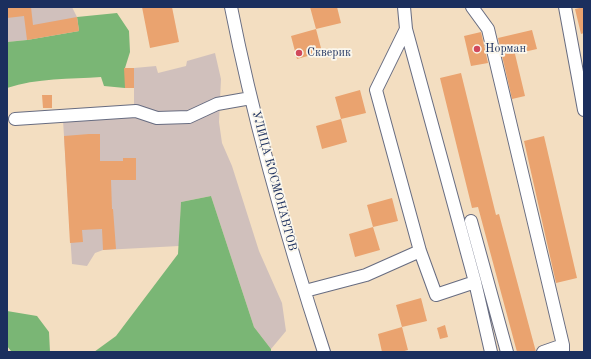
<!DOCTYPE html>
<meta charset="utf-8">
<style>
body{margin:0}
#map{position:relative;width:591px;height:359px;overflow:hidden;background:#f3dec1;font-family:"Old Standard TT",serif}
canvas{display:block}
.frame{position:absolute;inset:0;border:8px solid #1b2f5e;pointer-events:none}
</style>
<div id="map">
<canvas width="591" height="359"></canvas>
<div class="frame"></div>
</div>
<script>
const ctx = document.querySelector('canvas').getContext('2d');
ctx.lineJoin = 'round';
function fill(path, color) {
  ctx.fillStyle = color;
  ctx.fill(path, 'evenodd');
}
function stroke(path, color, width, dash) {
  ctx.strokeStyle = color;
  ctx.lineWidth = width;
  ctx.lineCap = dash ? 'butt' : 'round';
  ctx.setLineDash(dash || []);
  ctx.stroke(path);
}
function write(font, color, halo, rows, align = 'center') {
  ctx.font = font + ' "Old Standard TT",serif';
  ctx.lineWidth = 3.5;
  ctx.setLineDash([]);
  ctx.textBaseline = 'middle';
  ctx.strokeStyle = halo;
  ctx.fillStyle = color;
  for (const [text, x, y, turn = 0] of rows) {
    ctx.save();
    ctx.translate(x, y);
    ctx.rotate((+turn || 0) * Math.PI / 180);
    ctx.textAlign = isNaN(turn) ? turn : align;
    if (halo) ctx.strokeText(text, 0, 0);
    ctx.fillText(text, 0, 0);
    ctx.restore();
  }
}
fill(new Path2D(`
 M7,7H72L77,17L79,31L27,40L7,42Z
 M215,53L221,79L219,122L222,143L232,166L259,251L282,303L286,331L271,349L254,327L211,196L181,202L179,246L103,250L95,253L87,266L72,264L63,120L134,115V68L156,66L158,73L186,66L187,61Z`), '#d0c0bc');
fill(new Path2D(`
 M117,13L129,31L130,52L125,68V88L104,86L101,77C70,79 37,78 7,88V42L27,40L79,31L77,17Z
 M211,196L254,327L271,349V352H94L116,336L178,254L181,202Z
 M7,311L37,316L49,332L50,352L11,351L7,346Z`), '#7ab675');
fill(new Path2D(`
 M7,7H31L33,25L77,17L79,31L27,40L24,16L7,18Z
 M142,7H172L179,42L150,48Z
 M310,7H337L341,23L316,29Z
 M584,7V33L581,34L575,9Z
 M316,29L322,52L297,59L291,36Z
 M532,30L537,49L515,54L525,96L512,99L498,38Z
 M481,32L488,63L471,66L464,36Z
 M124,68H134V88H125Z
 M461,73L496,215L499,214L536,352H517L478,207L472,208L440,78Z
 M360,90L366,113L341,119L335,97Z
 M42,95H52V108H43Z
 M341,119L347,142L322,149L316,126Z
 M89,134H100V161H123V158H136V180H111L112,209H113L116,249L103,250L102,229L82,230L83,242L70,243L64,136Z
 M544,136L577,278L556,283L524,141Z
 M392,198L398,221L373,227L367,205Z
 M373,227L380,250L355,257L349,234Z
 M421,298L427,321L402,327L396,305Z
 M445,325L448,337L440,339L437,328Z
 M402,327L408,350L401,352H382L378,334Z`), '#eaa36f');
const minor = new Path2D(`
 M231,7C254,124 287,239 324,352
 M404,7L406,29L475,282
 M472,7L488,29L563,345V352
 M565,7L584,110
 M406,29L376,90L420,251L436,295L475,282L491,352
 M15,119L136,111L157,118L189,117L217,104L251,98
 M471,221L507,352
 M305,291L366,275L420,251
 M543,352L563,345`);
stroke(minor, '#676c81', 14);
stroke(minor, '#fff', 12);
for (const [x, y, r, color] of [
 [477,49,4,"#d1495b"],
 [299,53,4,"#d1495b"]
]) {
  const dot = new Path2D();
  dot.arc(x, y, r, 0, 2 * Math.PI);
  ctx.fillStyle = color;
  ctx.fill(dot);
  stroke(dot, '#fbf7ec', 1.5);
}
write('12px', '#1b2f5e', '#fbf7ec', [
 ["Норман",485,49],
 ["Скверик",307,53]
], 'left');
write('12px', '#1b2f5e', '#fbf7ec', [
 ["УЛИЦА КОСМОНАВТОВ",274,181,75]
]);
</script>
